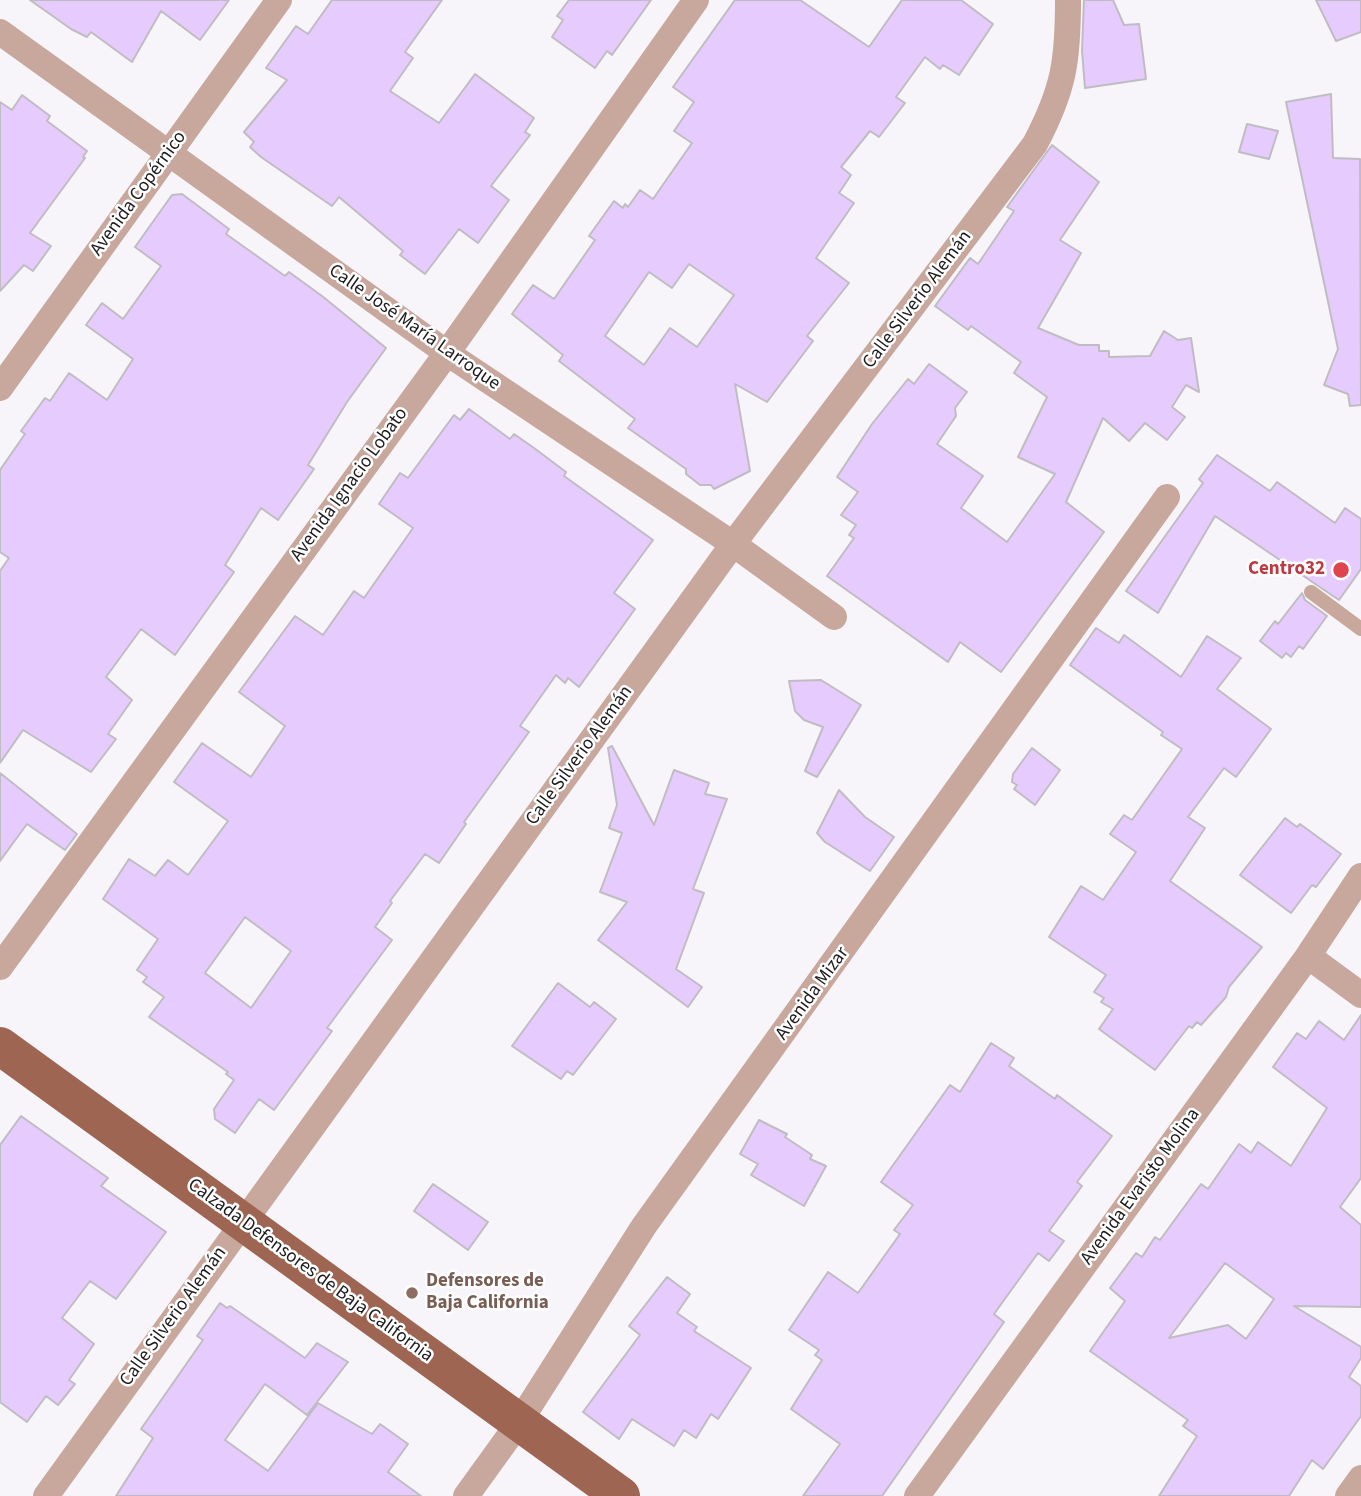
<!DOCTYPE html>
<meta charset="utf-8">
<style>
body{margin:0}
canvas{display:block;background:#f7f4fa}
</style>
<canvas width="1361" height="1496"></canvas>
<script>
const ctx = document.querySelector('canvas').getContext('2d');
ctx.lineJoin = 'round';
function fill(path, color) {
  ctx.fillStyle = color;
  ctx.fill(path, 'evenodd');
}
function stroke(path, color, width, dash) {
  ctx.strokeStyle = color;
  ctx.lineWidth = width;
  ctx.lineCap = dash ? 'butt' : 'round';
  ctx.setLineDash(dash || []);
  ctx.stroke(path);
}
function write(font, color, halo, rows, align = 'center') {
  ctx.font = font + ' "Source Sans 3",sans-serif';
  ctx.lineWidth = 5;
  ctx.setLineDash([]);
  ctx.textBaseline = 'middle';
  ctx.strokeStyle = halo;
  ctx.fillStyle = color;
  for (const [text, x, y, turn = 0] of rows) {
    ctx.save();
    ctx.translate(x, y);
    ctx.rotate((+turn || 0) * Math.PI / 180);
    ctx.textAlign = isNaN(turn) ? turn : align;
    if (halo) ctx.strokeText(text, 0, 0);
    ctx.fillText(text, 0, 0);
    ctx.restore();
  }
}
const building = new Path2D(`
 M30,0H229L200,40L161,11L132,62L91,32L87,37L71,29Z
 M332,0H442L405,52L413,58L390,91L439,123L475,74L534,118L525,132L530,135L491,186L509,200L478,243L459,229L425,274L400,255L403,251L339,197L332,206L261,157L250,147L254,142L244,132L287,80L266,68L296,26L308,34Z
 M569,0H651L612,55L607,51L595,68L552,37L563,20L557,16Z
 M735,0H800L869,47L902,0H961L993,24L959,75L943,65L940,69L925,57L896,97L905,103L879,137L870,131L841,167L851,175L839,193L854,203L816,258L849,283L807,336L813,341L767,402L735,384L750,471L714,489L711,485H700L686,474V469L628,428L635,419L559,361L563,355L512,314L533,285L554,299L595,240L589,236L614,201L623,208L625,204L628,207L640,190L653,199L692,143L674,131L694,102L673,87ZM689,264L734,295L697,347L670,328L644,365L605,336L649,272L672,288Z
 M1084,0H1113L1124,25L1139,24L1146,79L1085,88L1082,51Z
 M1316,0H1361V32L1336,41Z
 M1331,94L1333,158L1360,159L1361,405L1350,406L1348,394L1324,385L1338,349L1286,102Z
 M22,95L50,116L47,121L87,151L83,157L85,158L30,233L51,246L33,271L24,265L0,291V102L12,110Z
 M1247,124L1278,131L1269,159L1239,152Z
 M1052,145L1099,182L1060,240L1081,253L1038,328L1079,345H1099V351H1109V357L1150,356L1164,331L1178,340L1191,338L1199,392L1186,385L1172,407L1185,417L1167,440L1145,423L1129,441L1103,418L1066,502L1104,532L1001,672L960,642L948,662L827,576L854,538L849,535L856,525L841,515L858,492L837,477L872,424L908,379L914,384L929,364L967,392L955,408L956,416L937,444L983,476L961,508L1007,542L1055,474L1018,457L1047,397L1014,373L1021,362L971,326L968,330L935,306L970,258L978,264L1014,211L1007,207Z
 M182,194L229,229L226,234L285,276L289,272L322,296L386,348L347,402L308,465L314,469L278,520L261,508L225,565L234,572L175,655L141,629L106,677L132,700L108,734L116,739L91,772L23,730L0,763V571L9,558L0,552V470L25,434L21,431L45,398L50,401L69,373L107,400L133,359L86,325L102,303L123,319L161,266L135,247L172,195Z
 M469,409L510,439L514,434L534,448L566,472L564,476L653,540L614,593L635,609L579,687L568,678L565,683L556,675L520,726L529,732L464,822L466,824L439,863L425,854L390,901L392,903L375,927L392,940L327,1028L332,1031L274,1110L259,1099L235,1133L215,1119L214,1109L234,1080L226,1074L228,1072L149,1017L164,997L143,982L147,977L137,970L158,939L103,899L129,859L155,876L168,860L188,875L228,821L174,782L202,743L251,777L285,726L239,692L295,616L323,635L354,591L364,598L413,528L379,504L400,473L408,478L454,415L460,420ZM245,917L291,951L251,1008L205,973Z
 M1217,455L1270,491L1277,482L1335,523L1345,508L1361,519V569L1339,600L1215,516L1158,613L1126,591L1203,483L1199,479Z
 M1302,593L1305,600L1327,616L1303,649L1299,646L1291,657L1286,653L1282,658L1260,641L1275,621L1278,624Z
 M1096,628L1119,643L1124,635L1181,677L1207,636L1241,658L1217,689L1271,729L1236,777L1224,768L1188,817L1205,828L1170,881L1262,947L1229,987L1226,997L1201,1025L1197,1022L1192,1028L1189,1026L1155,1070L1099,1029L1113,1009L1101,1002L1104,998L1094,992L1106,975L1049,937L1081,886L1103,900L1136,852L1110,834L1124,815L1132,820L1182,749L1161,735L1163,732L1070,665Z
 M821,680L861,705L817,777L805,771L823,727L804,720L795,711L789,681Z
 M612,746L654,825L674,770L709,783L705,794L727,799L693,889L704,893L676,969L702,987L688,1007L598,940L627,902L600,892L622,833L609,828L617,805L608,748Z
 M1032,748L1060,770L1035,805L1014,789L1017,785L1012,782L1013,774Z
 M0,773L77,834L65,850L27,824L0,861Z
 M839,790L865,817L894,837L870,871L825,842L817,833Z
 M1285,818L1297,827L1300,824L1341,854L1316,887L1312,885L1291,913L1240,875Z
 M558,983L590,1007L594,1002L616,1019L573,1075L567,1071L561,1079L512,1046Z
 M1361,1015V1178L1340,1207L1361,1225V1307L1294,1306L1361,1347V1358L1349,1377L1361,1386V1416L1323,1469L1312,1460L1289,1496H1159L1197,1436L1183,1426L1188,1420L1090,1351L1125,1301L1110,1288L1136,1253L1142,1257L1155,1237L1160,1240L1201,1184L1208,1189L1239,1144L1251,1153L1258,1142L1291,1166L1327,1108L1273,1067L1297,1033L1306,1039L1319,1021L1344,1040ZM1225,1263L1274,1299L1246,1339L1228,1325L1169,1338Z
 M991,1043L1014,1058L1009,1066L1055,1099L1057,1095L1112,1136L1077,1182L1082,1186L1049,1231L1064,1241L1049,1261L1038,1253L994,1314L1004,1322L882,1496H803L840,1444L791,1409L822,1360L815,1355L819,1350L789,1330L828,1272L858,1293L900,1234L894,1230L913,1205L881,1182L950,1085L960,1092Z
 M21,1116L108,1178L101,1186L166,1232L116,1299L90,1281L62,1318L94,1344L69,1380L75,1384L58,1405L46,1396L27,1422L0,1402V1145Z
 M759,1120L787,1134L785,1137L812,1155L810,1159L826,1166L804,1206L751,1175L758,1164L740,1154Z
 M433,1184L488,1222L468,1250L414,1211Z
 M667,1277L690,1294L677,1313L697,1327L694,1331L751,1368L718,1419L711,1414L696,1438L684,1430L674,1446L632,1419L619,1439L583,1412L640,1335L629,1326Z
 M220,1303L227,1308L230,1306L305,1358L317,1343L348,1362L307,1415L265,1384L225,1440L268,1471L318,1403L372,1434L380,1424L408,1444L388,1472L421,1496H116L153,1438L141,1429L203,1340L197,1336Z`);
fill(building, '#e5cbfe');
stroke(building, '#c0bdc2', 2);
stroke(new Path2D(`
 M1311,592L1361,629`), '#c8a79c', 14);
stroke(new Path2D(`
 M0,32L447,353L733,544L834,617
 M0,388L279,0
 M1308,956L1361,995
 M0,967L447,353L696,0
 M46,1496L733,544L1035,144C1064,89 1068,61 1068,0
 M466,1496L518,1424L644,1226L1167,497
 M917,1496L1308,956L1361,876
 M1348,1496L1361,1478`), '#c8a79c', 26);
stroke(new Path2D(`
 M0,1046L621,1496`), '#9d6552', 38);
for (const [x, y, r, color] of [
 [1341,570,9,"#e0444e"],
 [412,1293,7,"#8d6e63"]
]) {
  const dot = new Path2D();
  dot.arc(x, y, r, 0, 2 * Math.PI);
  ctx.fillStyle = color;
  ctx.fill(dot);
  stroke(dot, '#fff', 2.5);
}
write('19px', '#1b1b1c', '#fff', [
 ["Avenida Copérnico",139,194,-54],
 ["Calle Silverio Alemán",918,300,-53],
 ["Calle José María Larroque",414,328,35],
 ["Avenida Ignacio Lobato",350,485,-54],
 ["Calle Silverio Alemán",580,756,-54],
 ["Avenida Mizar",813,994,-54],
 ["Avenida Evaristo Molina",1141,1187,-54],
 ["Calzada Defensores de Baja California",310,1271,36],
 ["Calle Silverio Alemán",174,1317,-54]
]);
write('bold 19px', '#be3a42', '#fff', [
 ["Centro32",1325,570]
], 'right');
write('bold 19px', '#785e54', '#fff', [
 ["Defensores de",426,1282],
 ["Baja California",426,1304]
], 'left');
</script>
